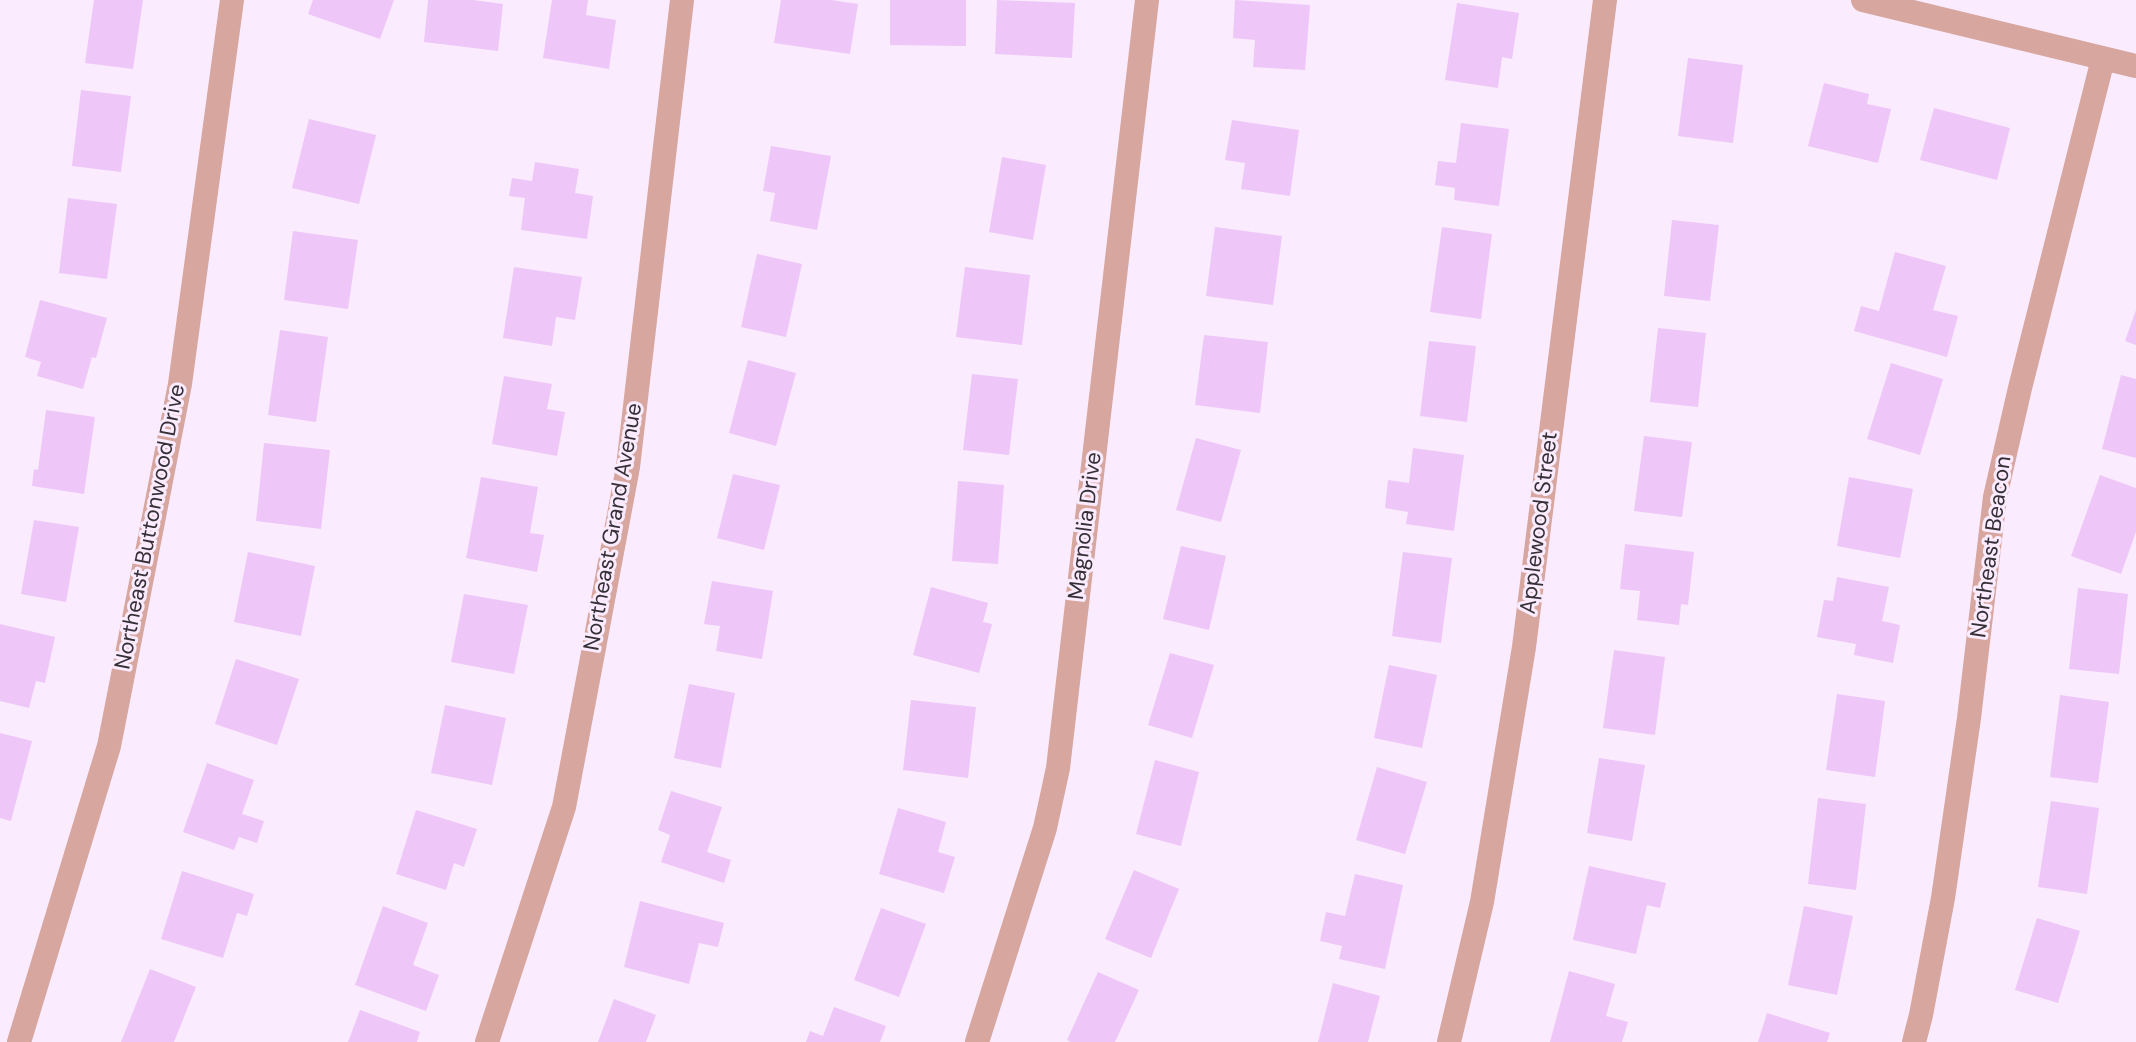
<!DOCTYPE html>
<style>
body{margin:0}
canvas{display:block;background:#faebfe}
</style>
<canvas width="2136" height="1042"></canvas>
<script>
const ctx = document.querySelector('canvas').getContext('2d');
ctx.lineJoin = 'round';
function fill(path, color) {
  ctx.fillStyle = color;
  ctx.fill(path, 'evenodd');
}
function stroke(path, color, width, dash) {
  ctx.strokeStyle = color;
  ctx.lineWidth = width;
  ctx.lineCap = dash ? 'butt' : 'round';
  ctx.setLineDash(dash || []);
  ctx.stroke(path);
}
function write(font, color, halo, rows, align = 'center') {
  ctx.font = font + ' "DM Sans",sans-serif';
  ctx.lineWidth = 6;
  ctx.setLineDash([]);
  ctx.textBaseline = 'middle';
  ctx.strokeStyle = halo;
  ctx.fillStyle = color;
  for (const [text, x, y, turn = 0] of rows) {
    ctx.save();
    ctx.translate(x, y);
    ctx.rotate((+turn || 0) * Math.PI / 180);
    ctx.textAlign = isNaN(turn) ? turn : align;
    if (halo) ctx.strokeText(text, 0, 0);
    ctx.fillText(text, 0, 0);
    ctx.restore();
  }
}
fill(new Path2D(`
 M94,0H143L133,69L85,63Z
 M313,0H394L380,39L308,14Z
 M428,0H473L503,4L498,51L424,42Z
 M552,0H588L586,15L616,20L609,69L543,58Z
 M781,0H831L858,4L850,54L774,43Z
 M890,0H966V46L890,45Z
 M997,0L1075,3L1072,58L995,54Z
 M1235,0L1310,5L1305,70L1253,67L1255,40L1233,38Z
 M1457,3L1519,13L1512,59L1502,57L1498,88L1445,80Z
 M1688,58L1743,65L1733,143L1678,136Z
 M1824,83L1869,94L1867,104L1891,109L1878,163L1808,146Z
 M81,90L131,96L121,172L72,166Z
 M1934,108L2010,128L1997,180L1920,160Z
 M309,119L376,135L359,204L292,188Z
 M1232,120L1299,130L1290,196L1241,189L1245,163L1225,160Z
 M1461,123L1509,129L1499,206L1454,200L1455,188L1435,185L1438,161L1456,163Z
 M771,146L831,156L817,230L770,221L775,193L763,191Z
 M1002,157L1046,165L1033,240L989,232Z
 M535,162L579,169L575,193L593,196L587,239L521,230L525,198L509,196L512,178L532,181Z
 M68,198L117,204L107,279L59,273Z
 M1672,220L1719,225L1710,301L1664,296Z
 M1215,227L1282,236L1273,305L1206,296Z
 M1442,227L1492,234L1481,319L1430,312Z
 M293,231L358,240L348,309L284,300Z
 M1895,252L1946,266L1933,310L1958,316L1947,357L1854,331L1861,306L1879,311Z
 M757,254L802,264L786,337L741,327Z
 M514,267L582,277L575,320L556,317L552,346L503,338Z
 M965,267L1030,275L1022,345L956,337Z
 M40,300L107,318L96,358L92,357L83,389L37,376L41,362L25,357Z
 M2136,310V345L2125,341Z
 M1658,328L1706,333L1698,407L1650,402Z
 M280,330L328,337L316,422L268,415Z
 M1204,335L1268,342L1260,413L1195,405Z
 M1429,341L1476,346L1467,422L1420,416Z
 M748,360L796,373L776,446L729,433Z
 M1891,363L1943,379L1920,455L1867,439Z
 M972,374L1018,379L1009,455L963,450Z
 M2121,375L2136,379V458L2102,449Z
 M504,376L552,384L547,409L565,412L557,456L492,444Z
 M46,410L95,417L84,494L32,486L34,469L38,470Z
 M1644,436L1692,442L1682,517L1634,511Z
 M1196,438L1241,450L1221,522L1176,510Z
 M264,443L330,450L321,529L256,521Z
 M1413,448L1464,455L1454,531L1406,524L1408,512L1385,508L1388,480L1409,483Z
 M733,474L780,485L764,550L717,538Z
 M2100,475L2136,488V532L2121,574L2071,556Z
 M481,477L538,487L530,533L544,535L537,572L466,558Z
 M1849,477L1913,489L1900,558L1837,546Z
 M958,481L1004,485L998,564L952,561Z
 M34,520L79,527L66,602L21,594Z
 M1625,544L1694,552L1688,605L1681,604L1679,625L1637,620L1640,591L1620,589Z
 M1181,546L1226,556L1209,630L1163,619Z
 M248,552L315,566L301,636L234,622Z
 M1403,552L1452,558L1441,643L1392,636Z
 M1837,577L1889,587L1882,621L1900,625L1893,663L1854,655L1856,644L1817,637L1824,600L1833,601Z
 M712,581L773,591L762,659L716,651L720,626L704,624Z
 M931,587L988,603L983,622L992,624L979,673L913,655Z
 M2078,588L2128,594L2119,674L2069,669Z
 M464,594L528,605L514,674L451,662Z
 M0,624L55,637L45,683L36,681L29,708L0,701Z
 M1614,650L1665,657L1655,735L1603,728Z
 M1170,653L1214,665L1192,738L1148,725Z
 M236,659L299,679L277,745L215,724Z
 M1389,665L1437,675L1422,748L1374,738Z
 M689,684L735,693L721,768L674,758Z
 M1837,694L1885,701L1875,777L1826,770Z
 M2060,695L2109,702L2098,783L2050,777Z
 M911,700L976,707L968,778L903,770Z
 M445,705L506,718L492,785L431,773Z
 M0,733L32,741L11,821L0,818Z
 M1599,758L1645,765L1632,841L1587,833Z
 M1155,760L1199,772L1181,846L1136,834Z
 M207,763L254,780L242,814L264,821L257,843L239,837L234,850L183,832Z
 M1377,767L1427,782L1405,854L1356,840Z
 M671,791L722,807L707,852L731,860L724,883L661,862L670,835L658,830Z
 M1818,798L1866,804L1856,890L1808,884Z
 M2051,801L2099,808L2087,894L2038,887Z
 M898,808L946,822L938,852L955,857L944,893L879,874Z
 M416,810L477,829L464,867L454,863L446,890L396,874Z
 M1589,866L1666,883L1660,908L1647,905L1636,954L1573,940Z
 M1134,870L1179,889L1151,958L1105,939Z
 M182,871L254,894L247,916L237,913L223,958L161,939Z
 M1355,874L1403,885L1385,969L1339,959L1342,946L1320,941L1326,912L1345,916Z
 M640,901L724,923L718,947L699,943L689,984L624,967Z
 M383,906L428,923L413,965L439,975L426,1011L355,985Z
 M1804,906L1853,916L1837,995L1788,985Z
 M881,908L926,924L899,997L854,980Z
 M2037,918L2080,931L2058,1003L2015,990Z
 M150,969L196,987L174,1042H121Z
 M1569,971L1615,984L1606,1016L1628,1022L1622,1042H1550Z
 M1098,972L1139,990L1115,1042H1071L1067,1040Z
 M1333,983L1380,996L1368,1042H1318Z
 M614,999L656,1015L646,1042H598Z
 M834,1007L886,1026L880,1042H806L810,1031L823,1036Z
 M360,1010L420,1032L417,1042H348Z
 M1767,1013L1830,1033L1827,1042H1758Z`), '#eec7f8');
stroke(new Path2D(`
 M1863,0L2136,66
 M19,1042L109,746L180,384L232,0
 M487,1042L564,807L628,467L682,0
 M977,1042L1045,828L1058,768L1147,0
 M1449,1042L1482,902L1524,647L1605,0
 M1914,1042L1921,1015L1943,898L1969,718L1995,497L2020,388L2103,59`), '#d6a69f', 24);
write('22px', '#352f36', '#faebfe', [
 ["Applewood Street",1540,523,-83],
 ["Magnolia Drive",1086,526,-83],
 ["Northeast Buttonwood Drive",151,527,-79],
 ["Northeast Grand Avenue",614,527,-80],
 ["Northeast Beacon",1992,547,-82]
]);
</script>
